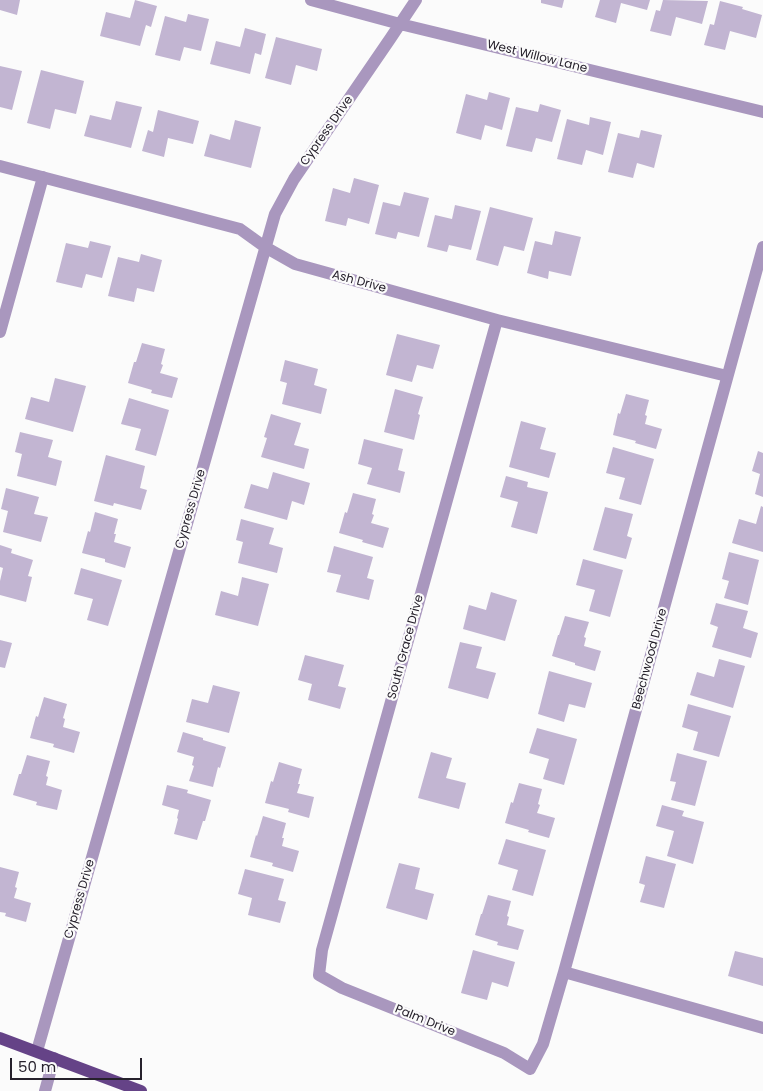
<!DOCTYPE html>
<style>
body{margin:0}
#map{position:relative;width:763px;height:1091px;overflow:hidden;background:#fbfbfb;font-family:Poppins,sans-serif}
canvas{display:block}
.scale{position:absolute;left:10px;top:1058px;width:132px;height:22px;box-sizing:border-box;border:2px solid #26212c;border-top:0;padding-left:6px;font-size:15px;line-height:18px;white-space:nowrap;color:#26212c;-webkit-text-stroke:4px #fbfbfb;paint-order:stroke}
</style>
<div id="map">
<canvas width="763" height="1091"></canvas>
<div class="scale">50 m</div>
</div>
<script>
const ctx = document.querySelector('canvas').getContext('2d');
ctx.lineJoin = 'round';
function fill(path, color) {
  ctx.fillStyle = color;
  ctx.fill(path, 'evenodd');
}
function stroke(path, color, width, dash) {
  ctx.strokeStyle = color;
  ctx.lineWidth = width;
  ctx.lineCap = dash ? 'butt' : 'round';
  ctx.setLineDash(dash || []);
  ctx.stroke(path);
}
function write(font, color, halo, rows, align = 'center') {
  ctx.font = font + ' Poppins,sans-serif';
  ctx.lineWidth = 4.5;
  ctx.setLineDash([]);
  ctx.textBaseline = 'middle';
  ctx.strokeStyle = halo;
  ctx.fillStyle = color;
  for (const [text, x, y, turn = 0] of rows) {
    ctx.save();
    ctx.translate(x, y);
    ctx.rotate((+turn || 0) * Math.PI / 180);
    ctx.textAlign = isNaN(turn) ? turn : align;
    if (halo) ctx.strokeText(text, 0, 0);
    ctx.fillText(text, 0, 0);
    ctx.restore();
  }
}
fill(new Path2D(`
 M0,0H20L17,15L0,10Z
 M135,0L157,6L151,27L146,25L140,46L100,36L106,12L130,18Z
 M541,0H564L562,8L541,3Z
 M600,0H650L647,10L621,3L616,23L595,17Z
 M663,0L708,1L702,24L676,17L671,36L650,31L656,10L660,11Z
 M720,1L743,7L742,9L762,15L756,38L730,31L725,50L704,45L710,24L714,25Z
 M188,14L209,19L201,51L184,47L180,61L155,55L165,16L186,22Z
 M245,28L266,34L261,55L255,53L250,74L210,64L216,41L240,47Z
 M276,37L322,49L317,71L296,65L291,85L265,78Z
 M0,66L22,71L12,110L0,107Z
 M41,70L84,81L76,114L55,109L50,129L27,123Z
 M489,92L510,98L502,130L485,125L481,140L456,133L466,94L487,100Z
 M116,101L142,107L131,148L84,136L90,115L111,120Z
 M540,104L561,110L552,142L536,138L532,152L506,146L516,107L538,112Z
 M158,110L199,121L193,144L168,138L164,157L142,151L148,130L153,132Z
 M590,117L611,122L603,155L586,150L582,165L557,159L567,119L589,125Z
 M235,120L261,127L251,168L204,156L210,134L230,140Z
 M641,130L662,135L654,168L637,163L633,178L608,172L618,133L639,138Z
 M354,178L379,185L369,224L348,218L346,226L325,221L333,188L350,193Z
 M404,192L429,198L419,237L398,232L396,239L375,234L383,202L400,206Z
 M455,205L481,211L471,250L449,245L447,252L427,247L435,215L452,219Z
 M490,207L533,218L524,251L504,246L498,266L476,260Z
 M555,231L581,237L571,276L549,271L548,279L527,273L535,241L552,245Z
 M90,241L111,246L102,278L86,274L82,288L56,282L66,243L88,248Z
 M141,254L162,260L154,292L137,288L134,302L108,296L118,257L139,262Z
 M397,334L440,345L433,369L417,365L412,382L386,375Z
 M142,343L165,349L161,364L163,365L160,373L178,378L172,398L151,393L152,390L128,383L134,362H136Z
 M285,360L318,369L314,385L327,389L321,414L282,404L287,383L280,381Z
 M55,378L86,386L73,432L25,419L31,397L49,402Z
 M395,389L423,397L418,414L420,415L414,440L384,432Z
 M626,394L649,400L645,415L647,416L645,424L662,429L656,449L635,443L636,441L613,435L618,413L620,414Z
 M129,398L169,410L156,456L135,450L141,429L121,424Z
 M271,414L301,423L294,445L309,449L304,469L261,457L267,438L264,437Z
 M521,421L546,428L540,449L556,453L549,478L509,467Z
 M20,432L53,440L48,457L62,461L56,486L17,476L22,454L15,452Z
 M364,439L403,449L398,470L405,472L400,493L367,484L372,468L358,464Z
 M613,447L654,459L641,505L619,499L625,478L606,473Z
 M758,451L763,453V497L755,494L760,474L752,471Z
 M106,455L145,466L140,488L147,490L141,510L114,503L113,506L94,501Z
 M273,472L310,483L304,505L292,501L287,520L244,508L251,484L268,489Z
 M506,476L528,482L527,487L548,492L537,534L511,527L518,502L500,497Z
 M6,488L39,497L34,514L48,517L41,542L3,532L8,511L1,509Z
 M353,493L376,499L372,514L374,515L371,523L389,528L383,548L362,542L363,540L339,533L345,512L347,513Z
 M761,506L763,507V552L732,543L739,519L756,524Z
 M605,507L633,514L627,536L632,538L626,559L593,550Z
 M95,512L118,519L114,534H116L114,542L131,547L125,568L105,562V559L82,553L88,531L90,532Z
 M241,519L274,528L269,544L283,548L277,573L238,563L243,542L236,540Z
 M0,545L12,549L11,553L33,560L28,576L32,577L26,602L0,595V581L3,568L0,567Z
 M334,546L373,557L367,578L374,580L369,600L336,592L341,575L327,572Z
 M729,552L759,560L748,605L724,598L729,581L722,579Z
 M583,559L623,570L610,617L589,611L595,590L576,585Z
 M81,568L122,580L108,626L87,620L93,599L74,594Z
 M242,577L269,584L258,626L215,615L221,591L238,596Z
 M491,592L517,600L505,641L463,629L469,605L486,610Z
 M716,603L748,611L743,628L758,633L751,658L712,647L718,627L710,624Z
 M565,616L589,622L584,637L586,638L584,646L601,651L595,671L575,665V663L552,656L558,635H559Z
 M0,640L12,643L5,668L0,667Z
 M460,642L482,647L476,668L496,673L488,699L448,688Z
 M305,655L344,665L338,686L346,688L340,709L308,700L312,684L298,680Z
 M719,659L745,666L733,708L690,695L697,672L714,677Z
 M549,671L592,683L585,708L569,704L564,722L538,714Z
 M213,685L240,692L229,733L186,722L192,699L208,703Z
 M44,697L67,704L63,718L65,719L63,727L80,732L74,753L53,747L54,744L30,738L36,716L38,717Z
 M688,704L731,716L719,757L693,750L698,732L682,727Z
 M537,728L577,739L564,785L543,779L549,759L529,753Z
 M183,732L203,738V740L226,747L220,768L218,767L213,787L189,781L194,766L192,765L194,757L177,752Z
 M431,752L452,758L446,778L466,783L459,809L418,798Z
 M677,753L707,761L695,806L671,800L676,782L670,781Z
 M27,755L50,761L46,776L48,777L46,785L62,790L57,810L36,805L37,802L13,795L19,774H21Z
 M279,762L302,769L298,784H300L297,793L314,797L309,818L288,812L289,809L265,803L271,781L273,782Z
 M519,783L542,789L538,804L540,805L537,813L555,818L549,838L528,832L529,830L505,823L511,802L513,803Z
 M167,785L188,790L187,793L211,800L205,821H203L197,840L174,834L178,819L177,818L179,810L162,805Z
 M662,805L684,811L682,816L704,822L693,864L667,856L674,831L656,826Z
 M263,816L286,823L282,838H284L282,846L299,851L293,872L272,866L273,863L250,857L256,835L257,836Z
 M506,839L546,850L533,896L512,890L518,870L498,864Z
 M646,856L676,864L664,908L640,902L645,885L639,883Z
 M399,863L420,868L415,889L434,894L427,920L386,908Z
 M0,867L19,872L15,887L17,888L14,898L31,903L26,922L5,916L6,913L0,912Z
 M245,869L284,879L278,900L286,902L280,923L248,915L252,898L238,894Z
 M488,895L511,901L507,916L509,917L507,925L524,930L518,950L497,945L498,942L475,935L481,914H482Z
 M473,950L515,962L508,987L492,982L487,1000L461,993Z
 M735,951L763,958V986L728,976Z`), '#c2b5d2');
stroke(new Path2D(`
 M311,0L400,24L763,112
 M0,166L240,229L265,247L295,264L497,320L727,376
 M497,320L322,950L319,975L342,988L504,1053L530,1069L543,1044L564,972L763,247
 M0,332L43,177
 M564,972L763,1028
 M37,1051L275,214L294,179L390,39L416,0
 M45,1091L54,1058`), '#a997be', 12);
stroke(new Path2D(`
 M0,1038L141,1091`), '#654387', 12);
write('12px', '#26212c', '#fbfbfb', [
 ["West Willow Lane",537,57,14],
 ["Cypress Drive",327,131,-55],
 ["Ash Drive",359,282,15],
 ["Cypress Drive",191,509,-74],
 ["South Grace Drive",406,647,-75],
 ["Beechwood Drive",650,659,-75],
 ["Cypress Drive",80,899,-74],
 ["Palm Drive",425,1021,22]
]);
</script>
